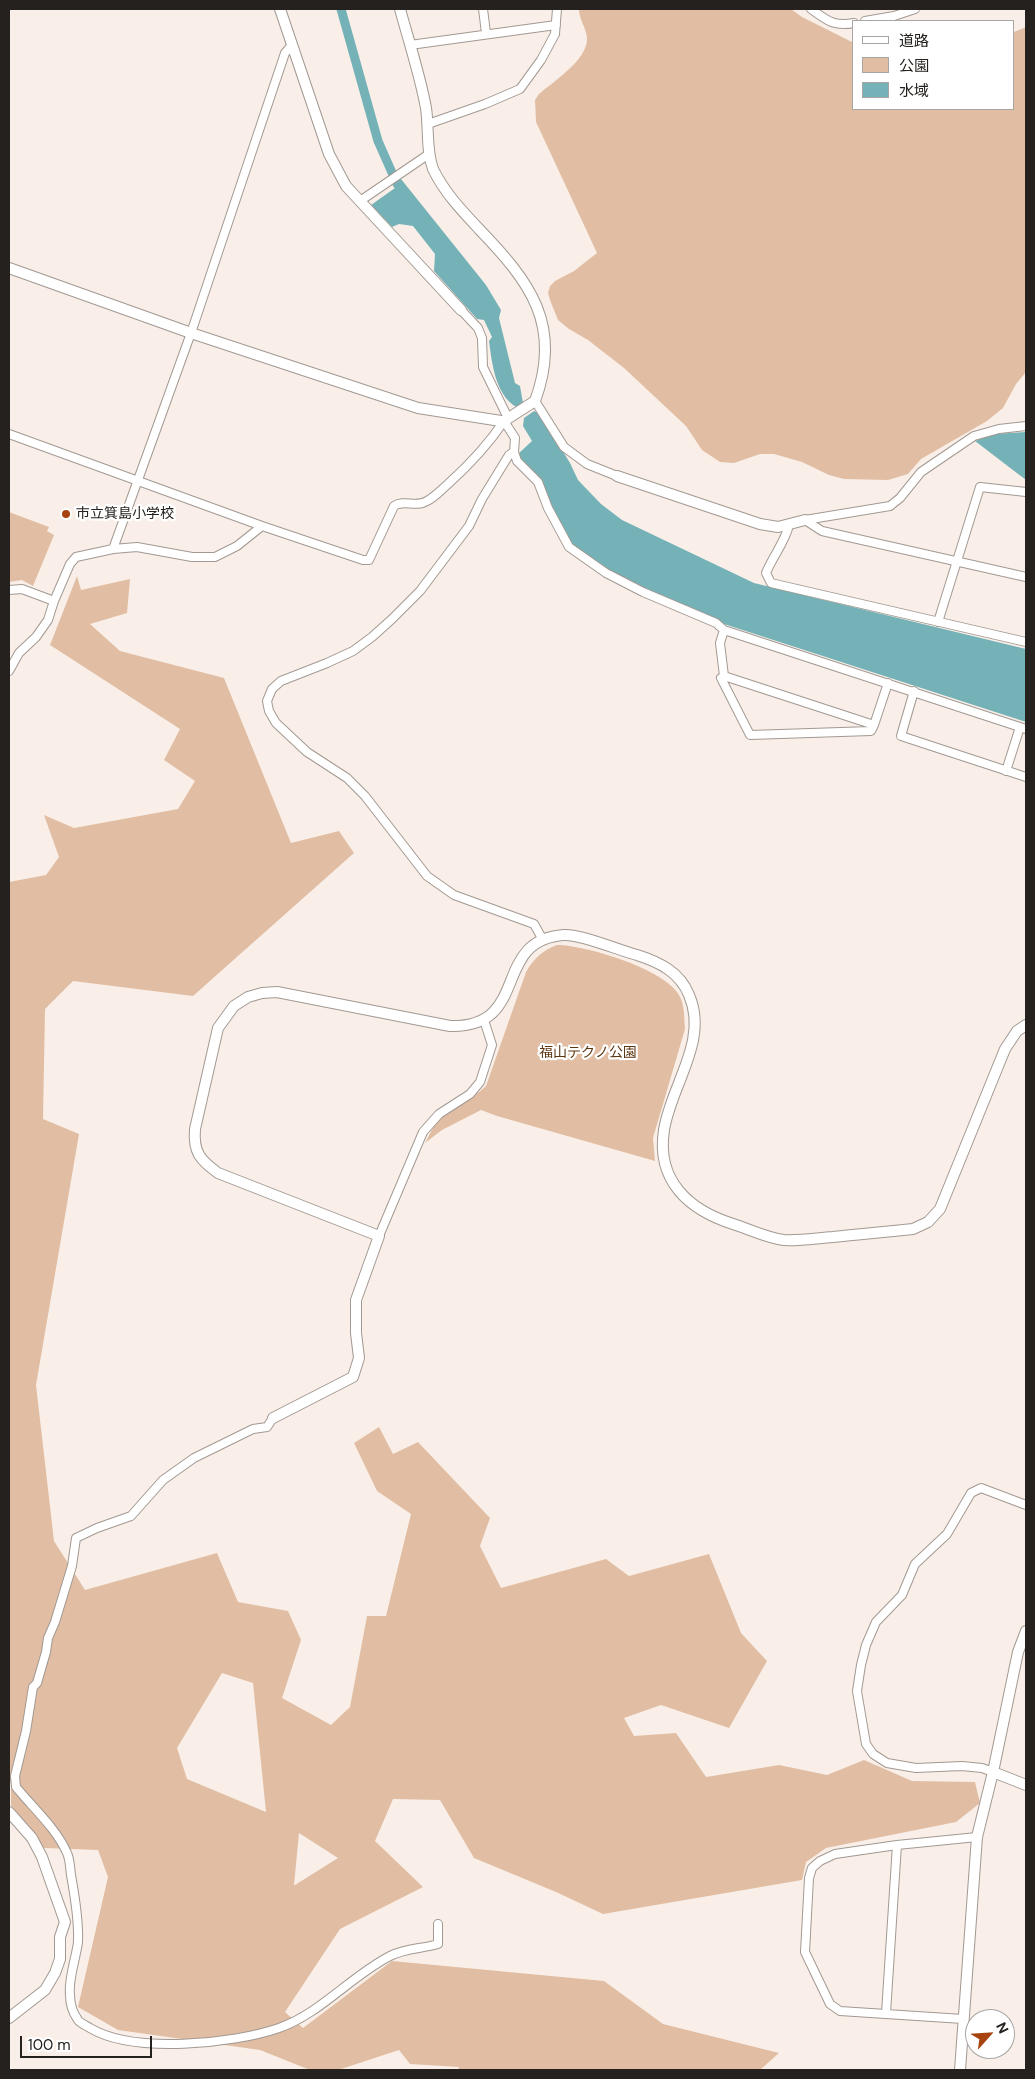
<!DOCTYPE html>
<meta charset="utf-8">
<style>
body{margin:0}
#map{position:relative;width:1035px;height:2079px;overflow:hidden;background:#f9efe8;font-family:"DM Sans","Noto Sans JP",sans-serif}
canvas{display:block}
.frame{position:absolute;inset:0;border:10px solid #24211e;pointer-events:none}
.legend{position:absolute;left:852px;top:20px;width:162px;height:90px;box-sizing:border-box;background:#fff;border:1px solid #a7a6a5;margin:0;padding:6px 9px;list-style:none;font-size:15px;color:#24211e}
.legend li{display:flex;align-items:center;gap:10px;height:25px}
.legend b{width:25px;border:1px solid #a7a6a5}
.north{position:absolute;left:965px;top:2009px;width:50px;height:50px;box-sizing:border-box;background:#fff;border:1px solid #a7a6a5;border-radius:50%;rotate:64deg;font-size:14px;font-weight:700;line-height:20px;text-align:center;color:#24211e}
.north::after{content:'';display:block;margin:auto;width:18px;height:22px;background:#a7430e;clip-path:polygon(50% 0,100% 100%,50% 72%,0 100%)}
.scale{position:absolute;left:20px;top:2036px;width:132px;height:22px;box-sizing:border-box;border:2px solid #24211e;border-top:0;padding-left:6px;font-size:15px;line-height:18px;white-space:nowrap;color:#24211e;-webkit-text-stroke:4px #fff;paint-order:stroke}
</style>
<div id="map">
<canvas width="1035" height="2079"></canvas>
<div class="frame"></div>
<ul class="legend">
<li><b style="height:6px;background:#fff"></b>道路</li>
<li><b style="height:14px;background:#e1bea3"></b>公園</li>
<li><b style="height:14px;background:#75b2b8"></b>水域</li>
</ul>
<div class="north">N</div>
<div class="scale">100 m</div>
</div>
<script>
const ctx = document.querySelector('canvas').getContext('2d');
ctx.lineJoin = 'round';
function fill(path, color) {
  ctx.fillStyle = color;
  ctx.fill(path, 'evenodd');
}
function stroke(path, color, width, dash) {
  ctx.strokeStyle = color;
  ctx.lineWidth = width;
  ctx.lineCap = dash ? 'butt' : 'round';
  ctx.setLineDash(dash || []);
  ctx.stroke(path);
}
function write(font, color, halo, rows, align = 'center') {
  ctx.font = font + ' "DM Sans","Noto Sans JP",sans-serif';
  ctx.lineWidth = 4.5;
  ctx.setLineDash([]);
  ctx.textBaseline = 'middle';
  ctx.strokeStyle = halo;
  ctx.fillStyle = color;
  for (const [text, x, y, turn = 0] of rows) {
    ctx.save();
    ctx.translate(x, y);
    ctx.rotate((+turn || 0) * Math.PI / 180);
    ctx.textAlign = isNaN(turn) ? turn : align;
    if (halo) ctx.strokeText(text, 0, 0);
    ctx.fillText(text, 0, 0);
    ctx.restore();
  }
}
fill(new Path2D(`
 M579,9H791L802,17L854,43V109H1014V32L1026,27V372L1016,384L1003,408L987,421L921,459L908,474L888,480L844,479L829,475L802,462L774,454H760L734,463L720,462L702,450L686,426L624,368L588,340L569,329L558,320L550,300L548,293L550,286L555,281L574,271L597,253L536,122L535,100L539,94C554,81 587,60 587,39C587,29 579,20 579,9Z
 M9,512L49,527L47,531L54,535L33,586L22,580L9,582Z
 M77,576L81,590L130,579L127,613L90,624L120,651L224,678L291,843L339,831L354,853L193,996L73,981L45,1009L43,1119L79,1134L36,1385L54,1541L85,1590L217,1553L238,1602L288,1611L301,1640L282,1698L331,1725L350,1707L367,1616H386L411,1514L377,1491L354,1443L379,1427L393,1454L418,1442L490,1518L480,1546L501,1588L606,1559L629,1576L709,1554L741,1633L767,1661L729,1728L661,1705L624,1718L634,1736L676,1733L706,1777L779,1765L827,1775L864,1760L912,1781L975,1782L980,1803L956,1822L826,1848L806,1862L802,1880L603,1914L556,1892L474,1858L440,1800L393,1799L375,1841L423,1887L340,1929L285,2012L303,2028L392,1961L604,1981L663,2024L779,2053L760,2070H458L459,2067L410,2064L399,2050L338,2070H310L260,2050L118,2030L78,2007L108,1877L98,1850L44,1848L11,1805V1783L9,1781V882L46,875L59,857L44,815L74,828L178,809L195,781L164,760L180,729L50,645ZM222,1673L253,1683L266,1812L187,1779L177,1748ZM299,1833L338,1858L295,1885H294Z
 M557,945C585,945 665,969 679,995C685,1005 684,1018 685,1029L653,1138L655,1161L497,1116L481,1110L442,1130L425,1143C429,1136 432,1128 437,1122C450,1107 472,1100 486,1086L526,972C534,958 542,951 557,945Z`), '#e1bea3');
fill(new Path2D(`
 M401,179L486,285L501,310L499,318L515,383L520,386L523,403L516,407C495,394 492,363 489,341L492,337L484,320L477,319L434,271L435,254L413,226L399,224L392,227L371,205L395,188L393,183Z
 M534,411L540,414L570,463L578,480L601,504L622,520L754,583L1026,649V722L721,623L637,586L604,569L571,546L538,477L520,461L518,454L532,441L523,426L524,418Z
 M1026,432V480L975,441L993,434Z`), '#75b2b8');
stroke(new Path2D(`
 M341,9L378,141L397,184`), '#75b2b8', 9);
const minor = new Path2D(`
 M483,9L486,33
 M811,9C827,20 833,27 854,23
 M865,21L894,16L915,9
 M410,45L556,25
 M428,124L485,104L520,89L541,60L555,34L557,9
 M360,201L429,154
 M461,310L478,328L482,338L483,367L508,418
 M535,401L564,447L587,464L617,476
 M9,434L262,526
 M514,452L509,455L482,499L469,526L420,591L392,619L372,637L353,651L327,663L281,681L272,689L267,701L269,711L276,723L307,752L347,778L365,796L427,876L454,895L534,924L543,940
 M805,520L890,506L900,498L921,472L974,436L999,429L1026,426
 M805,520L822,531L1026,577
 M789,525C785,542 773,556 766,573L771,583L1026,642
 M113,549L191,333L285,53L291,46
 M9,590L22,589L54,601
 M938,622L980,487L1026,492
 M724,630L720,643L724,676L874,725L888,683
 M9,671L19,653L36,637L48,620L54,601L70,564L76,557L113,549L137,547L192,557H215L237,546L262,526L363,560H369L394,506C404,499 416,508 427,501C435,497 441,490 448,484C469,465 488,445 504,421L515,438L514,452L517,461L538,482L548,508L569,547L606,573L643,592L716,623L724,630L1026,729
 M724,676L721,678L750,735L871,731L874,725
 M914,691L901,736L1026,777
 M1006,771L1020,727
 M379,1236L423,1132L439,1114L470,1094L480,1082L492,1045L484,1020
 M273,1418L267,1427L253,1429L194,1458L163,1480L131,1516L97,1528L76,1538L72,1566L55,1622L48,1638L46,1652L37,1683L33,1687L26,1731L15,1776L16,1787C33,1808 56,1828 67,1853C70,1859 70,1868 71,1875C75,1897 79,1920 78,1942C76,1958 68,1980 70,1995C70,2003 73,2013 78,2020C80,2023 87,2026 90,2028C133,2054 233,2044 279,2028C321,2013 351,1976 390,1956C406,1948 421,1949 438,1944V1924
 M993,1772L982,1768L962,1766L916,1768L887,1763L873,1754L866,1744L857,1691L861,1665L866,1645L876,1622L902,1595L915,1564L947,1534L971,1493L981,1488L1026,1505
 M886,2013L897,1845
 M963,2019L840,2011L830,2004L805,1952L809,1878L812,1868L820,1861L835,1854L897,1845L977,1837`);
const tertiary = new Path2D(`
 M280,9L329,154L346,186L461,310
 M9,268L191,333L418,408L501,421H504L535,401C563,325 530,282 479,229C462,211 444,192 433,169C426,150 429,128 426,108C420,75 409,42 400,9
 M617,476L760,524L778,527L805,520
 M273,1418L353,1377L359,1358L356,1333V1300L379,1236L218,1173C200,1160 193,1152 195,1129L218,1028L234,1006L248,997L262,993L277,992L450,1026C532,1028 490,940 564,935C581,934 618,950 637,955C659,962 680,972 689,995C709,1041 671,1085 664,1130C656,1181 689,1210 733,1224C749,1229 767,1238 784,1240C800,1241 817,1238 833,1237C860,1234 886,1232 913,1229L928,1222L940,1209L1005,1049L1017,1031L1026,1025
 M993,1772L1026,1785
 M9,1812L32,1838L42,1857L65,1922L60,1937V1959L55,1973L45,1990L9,2018
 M960,2070L977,1837L993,1772L1018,1652L1026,1631`);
stroke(minor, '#a29992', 10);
stroke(tertiary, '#a29992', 12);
stroke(minor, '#fff', 8);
stroke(tertiary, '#fff', 10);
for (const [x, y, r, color] of [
 [66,514,5,"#a7430e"]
]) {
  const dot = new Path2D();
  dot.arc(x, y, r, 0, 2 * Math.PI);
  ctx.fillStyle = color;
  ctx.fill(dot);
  stroke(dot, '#fff', 2);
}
write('14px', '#24211e', '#fff', [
 ["市立箕島小学校",76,514]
], 'left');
write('14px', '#5d3611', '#fff', [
 ["福山テクノ公園",588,1053]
]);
</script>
